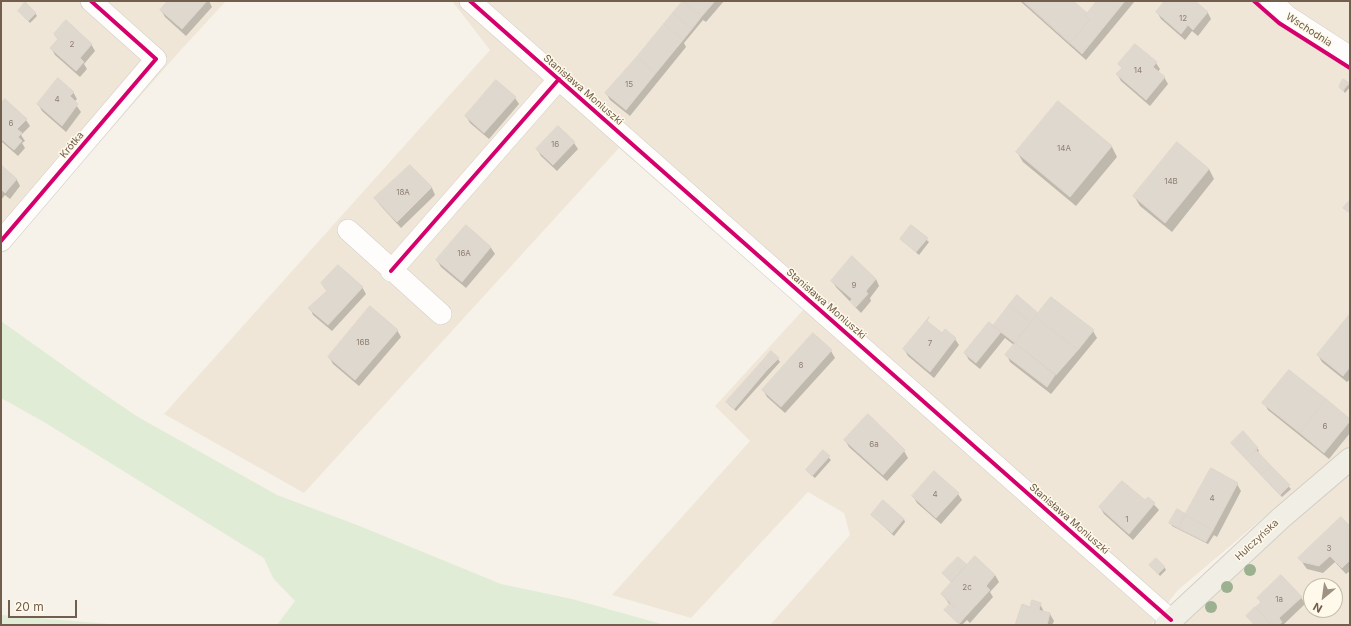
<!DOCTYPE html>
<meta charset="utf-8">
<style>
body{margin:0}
#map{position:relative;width:1351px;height:626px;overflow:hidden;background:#f6f2e9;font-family:Inter,sans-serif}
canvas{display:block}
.frame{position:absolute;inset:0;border:2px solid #715e4c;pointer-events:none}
.north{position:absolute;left:1303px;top:578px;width:40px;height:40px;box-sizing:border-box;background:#fef9ea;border:1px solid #c6bbab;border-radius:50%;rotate:209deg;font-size:11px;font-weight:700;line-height:16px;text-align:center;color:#715e4c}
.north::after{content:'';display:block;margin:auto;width:14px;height:18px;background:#a09283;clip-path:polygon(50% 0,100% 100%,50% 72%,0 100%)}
.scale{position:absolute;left:8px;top:600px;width:69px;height:18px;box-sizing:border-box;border:2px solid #715e4c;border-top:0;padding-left:5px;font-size:12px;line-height:14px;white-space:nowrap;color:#715e4c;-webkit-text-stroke:3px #fef9ea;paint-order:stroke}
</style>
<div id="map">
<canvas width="1351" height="626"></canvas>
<div class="frame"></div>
<div class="north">N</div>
<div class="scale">20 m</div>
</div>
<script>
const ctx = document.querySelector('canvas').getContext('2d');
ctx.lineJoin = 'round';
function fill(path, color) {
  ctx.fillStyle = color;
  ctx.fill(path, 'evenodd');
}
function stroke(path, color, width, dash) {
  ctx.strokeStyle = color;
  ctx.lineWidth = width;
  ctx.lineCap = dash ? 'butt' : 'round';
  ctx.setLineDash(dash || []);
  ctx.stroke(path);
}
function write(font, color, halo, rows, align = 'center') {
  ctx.font = font + ' Inter,sans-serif';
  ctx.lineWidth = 3;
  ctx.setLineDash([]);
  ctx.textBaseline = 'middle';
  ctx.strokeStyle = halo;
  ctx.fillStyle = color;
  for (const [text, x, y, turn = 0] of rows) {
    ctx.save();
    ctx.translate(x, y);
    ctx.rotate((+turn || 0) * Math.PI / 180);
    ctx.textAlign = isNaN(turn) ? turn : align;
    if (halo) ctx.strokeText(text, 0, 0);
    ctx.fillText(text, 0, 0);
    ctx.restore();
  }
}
fill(new Path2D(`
 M1,1H226L179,52L1,254Z
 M452,1H1350V446L1289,496L1177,591L1151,625H770L850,535L844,513L808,492L691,618L612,595L750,441L715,406L804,309L619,148L304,493L164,414L490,50Z
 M1350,469V625H1175ZM1311,586H1335V610H1311Z`), '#efe6d7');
fill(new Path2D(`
 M1,321L85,381L138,417L277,495L357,525L501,584L572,599L665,625H277L295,601L273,578L264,558L44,422L1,398Z
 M1,615L122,625H1Z`), '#e0ecd5');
fill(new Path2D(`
 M169,1H209L212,7L186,36L165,17L161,10Z
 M684,1H724L706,22L703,20L684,43L686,47L630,116L610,100L606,93L620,80Z
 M1020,1H1072L1087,15L1099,1H1135L1086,60Z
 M1167,1H1194L1208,13L1211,19L1198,36L1192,31L1185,40L1161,19L1157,12Z
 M19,11L35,13L37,16L30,23Z
 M55,34L91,44L95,51L84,64L87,69L80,77L55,55L51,48L58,40Z
 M1156,63L1160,69L1158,72L1164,77L1168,84L1150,106L1121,81L1117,74L1122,69L1119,64Z
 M1348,84L1350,87L1345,93L1340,87Z
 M73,92L77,99L74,102L81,112L66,132L42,111L38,104Z
 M515,98L519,104L489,139L470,123L466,116Z
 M1058,103L1112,147L1117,157L1076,206L1023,162L1017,152Z
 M1,105L26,120L30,126L21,135L25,141L22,143L25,148L18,156L1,141Z
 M574,143L578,149L557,171L541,156L537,149Z
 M1,166L17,180L20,186L10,199L5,195L1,200Z
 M410,166L432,188L435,195L401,228L380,205L376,199Z
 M1209,169L1214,179L1172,232L1140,206L1134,196Z
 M911,226L929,242L919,255L901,239Z
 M466,227L491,248L495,254L466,288L441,267L437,260Z
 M876,279L879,286L870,298L871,301L861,313L836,287L832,281Z
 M362,287L366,294L332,331L313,315L310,308Z
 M1017,296L1038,315L1093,331L1097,338L1051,394L1010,362L1007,355L1014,345L1005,338L980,369L969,360L965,353L993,327Z
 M1350,315V379L1347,382L1322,362L1318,355Z
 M397,330L401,337L359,386L333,364L329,357Z
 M942,334L955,339L959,345L934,378L908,356L904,349Z
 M831,351L835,358L785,413L767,397L763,390Z
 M778,359L780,362L736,411L729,405L727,402Z
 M1264,403L1350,420V433L1329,459L1268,410Z
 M845,440L904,451L908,458L887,481L849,447Z
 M1234,446L1257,448L1259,451L1257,453L1291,489L1282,497Z
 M823,452L831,460L815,478L809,473Z
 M1237,484L1241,491L1217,537L1214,535L1208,544L1172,526L1171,523L1186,516Z
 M958,494L962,500L941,524L917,503L913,496Z
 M1148,498L1159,510L1133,540L1104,514L1100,507L1145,502Z
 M872,515L904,519L905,522L894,536Z
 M1350,527V571L1346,574L1335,562L1323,573L1307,569L1304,565L1300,558Z
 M966,565L995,575L999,582L990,592L993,597L970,623L967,620L962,625H960L945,610L950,605L942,594L952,583L944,574Z
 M1151,565L1164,567L1166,570L1160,576Z
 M1301,597L1305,604L1283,625H1254L1247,616L1261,603L1259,598Z
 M1040,604L1044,612L1050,614L1054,621L1052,625H1016L1031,608Z`), '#0003');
const building = new Path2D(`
 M168,1H207L182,29L160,10Z
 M683,1H715L702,16Z
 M683,1L702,16L692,29L673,13Z
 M1023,1H1073L1087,13L1085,16L1090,19L1070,43Z
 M1097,1H1125L1082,54L1070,43L1090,19L1085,16Z
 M1165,1H1195L1208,12L1193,30L1188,25L1181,34L1156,12Z
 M25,2L36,13L28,21L18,11Z
 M673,13L692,29L683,40L664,24Z
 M66,20L92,44L80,58L84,62L76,71L50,48L58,39L54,34Z
 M664,24L683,40L656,73L637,57Z
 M1135,44L1157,62L1153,67L1165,77L1146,100L1116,74L1122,68L1118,64Z
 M637,57L656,73L626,110L605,93Z
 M58,78L74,92L70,96L78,104L62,126L37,104Z
 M1343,79L1349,83L1343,91L1339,87Z
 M496,80L516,97L484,133L465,116Z
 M5,99L27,119L17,129L22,133L18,137L22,141L14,150L1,139V104Z
 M1058,101L1112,146L1070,197L1016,152Z
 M558,126L575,142L553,165L536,149Z
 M1177,142L1209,169L1165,223L1133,196Z
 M1,165L17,179L5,193L1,189Z
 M410,165L432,187L397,222L374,198Z
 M1350,200V213L1343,208Z
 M466,225L491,247L462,282L436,260Z
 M911,225L928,238L916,252L900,239Z
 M852,256L876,279L866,291L868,294L856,307L850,301L852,299L831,281Z
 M338,265L363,287L328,325L308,308L327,291L321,283Z
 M1017,295L1038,313L1031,322L1009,305Z
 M1051,297L1094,330L1078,350L1035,317Z
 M1009,305L1031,322L1015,343L993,326Z
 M370,306L398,330L355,380L328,357Z
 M1350,314V367L1343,376L1317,355Z
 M929,317L927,321L942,333L945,329L956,338L930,372L903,349Z
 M1035,317L1078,350L1056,375L1015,343Z
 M989,322L1001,332L976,363L964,353Z
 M813,333L832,350L781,407L762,390Z
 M1015,343L1055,375L1047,387L1005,355Z
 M771,351L779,358L767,370L760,364Z
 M760,364L767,370L734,409L726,402Z
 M1289,370L1326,399L1300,433L1262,403Z
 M1326,399L1350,419V421L1324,453L1300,433Z
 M868,414L905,450L883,475L844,440Z
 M1243,431L1258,448L1246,459L1231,443Z
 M823,450L830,456L812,476L806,470Z
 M1256,450L1271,466L1261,475L1246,459Z
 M1271,466L1290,485L1280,495L1261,475Z
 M1211,468L1238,483L1213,530L1185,515Z
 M934,471L959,493L936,518L912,496Z
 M1122,481L1145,500L1148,497L1155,503L1129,534L1099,507Z
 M883,500L904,519L892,533L871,515Z
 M1177,509L1186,514L1178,528L1169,523Z
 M1185,515L1213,530L1206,542L1178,528Z
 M1341,517L1350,526V560L1342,568L1330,556L1319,566L1302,562L1298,558Z
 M975,556L995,575L986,586L990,590L965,617L941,594Z
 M958,557L967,565L951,582L942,573Z
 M1156,558L1165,567L1158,574L1149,565Z
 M1281,575L1302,597L1279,618L1282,622L1279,625H1272L1255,608L1261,602L1257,598Z
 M1032,600L1041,603L1039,610L1050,613L1047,625H1015L1022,604L1030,607Z
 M951,603L965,617L959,624L944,610Z
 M1255,607L1270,623L1267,625H1255L1246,616Z`);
fill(building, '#dfd8cf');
stroke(building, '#ded6cc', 1);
const minor = new Path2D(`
 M470,1L1171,620
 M1271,1L1287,16L1350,57
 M348,230L441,314
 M1,241L156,59L91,1
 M391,271L559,79`);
const primary = new Path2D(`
 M1166,625L1281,518L1350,459`);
stroke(minor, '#d4cfc7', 22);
stroke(primary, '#d4cec6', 24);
stroke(minor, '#fefdfc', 21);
stroke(primary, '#f1eee5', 22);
stroke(new Path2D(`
 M470,1L1171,620
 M1254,1L1279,23L1350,68
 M1,241L156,59L91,1
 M391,271L559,79`), '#d6006c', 4);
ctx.fillStyle = '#9bb190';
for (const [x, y] of [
 [1250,570],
 [1227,587],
 [1211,607]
]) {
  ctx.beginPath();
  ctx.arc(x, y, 6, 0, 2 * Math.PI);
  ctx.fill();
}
write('8px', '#8f7f70', null, [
 ["12",1183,19],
 ["2",72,45],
 ["14",1138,71],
 ["15",629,85],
 ["4",57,100],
 ["6",11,124],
 ["16",555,145],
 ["14A",1064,149],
 ["14B",1171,182],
 ["18A",403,193],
 ["16A",464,254],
 ["9",854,286],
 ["16B",363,343],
 ["7",930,344],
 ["8",801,366],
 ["6",1325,427],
 ["6a",874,445],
 ["4",935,495],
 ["4",1212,499],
 ["1",1127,520],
 ["3",1329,549],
 ["2c",967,588],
 ["1a",1279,600]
]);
write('10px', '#715e4c', '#fef9ea', [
 ["Wschodnia",1309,30,33],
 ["Stanisława Moniuszki",583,90,41],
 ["Krótka",72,145,-50],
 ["Stanisława Moniuszki",826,304,41],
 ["Stanisława Moniuszki",1069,519,41],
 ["Hulczyńska",1257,540,-43]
]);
</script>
